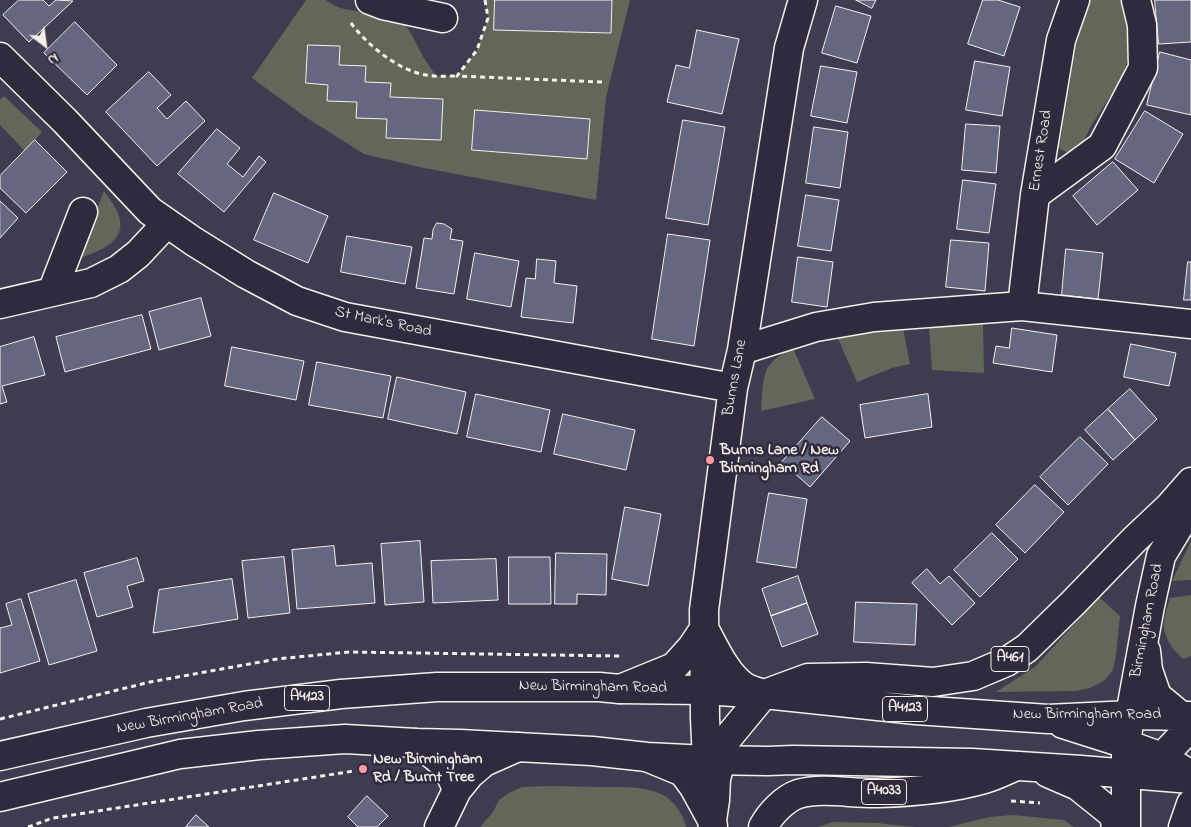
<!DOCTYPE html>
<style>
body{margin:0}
#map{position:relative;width:1191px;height:827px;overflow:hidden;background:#3f3c51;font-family:"Indie Flower",sans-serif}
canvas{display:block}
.north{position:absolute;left:20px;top:20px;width:50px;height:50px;-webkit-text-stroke:4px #2f2a3d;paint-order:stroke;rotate:150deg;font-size:14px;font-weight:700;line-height:20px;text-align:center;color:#f4f1e8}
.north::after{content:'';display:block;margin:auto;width:18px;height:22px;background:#f4f1e8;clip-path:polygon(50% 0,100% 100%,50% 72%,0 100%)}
</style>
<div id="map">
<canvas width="1191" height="827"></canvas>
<div class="north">N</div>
</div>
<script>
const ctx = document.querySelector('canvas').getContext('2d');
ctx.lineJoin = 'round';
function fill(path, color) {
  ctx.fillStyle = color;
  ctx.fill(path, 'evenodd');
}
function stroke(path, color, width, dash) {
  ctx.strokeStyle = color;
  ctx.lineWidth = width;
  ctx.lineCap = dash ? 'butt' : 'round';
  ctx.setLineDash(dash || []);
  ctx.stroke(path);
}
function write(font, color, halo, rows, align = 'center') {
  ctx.font = font + ' "Indie Flower",sans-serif';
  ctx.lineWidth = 5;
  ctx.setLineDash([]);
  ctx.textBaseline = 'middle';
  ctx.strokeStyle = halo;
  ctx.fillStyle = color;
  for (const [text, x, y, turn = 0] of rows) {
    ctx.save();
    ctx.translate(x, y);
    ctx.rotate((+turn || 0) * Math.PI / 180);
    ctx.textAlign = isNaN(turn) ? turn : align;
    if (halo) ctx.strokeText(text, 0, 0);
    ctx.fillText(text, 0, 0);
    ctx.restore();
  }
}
fill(new Path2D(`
 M306,0H326C346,17 374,7 397,18C410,25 419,51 427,63C430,67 433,71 436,76H457L477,50L488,18L485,0H630L606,97L596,200L424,168L364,154L307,118L252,78Z
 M1090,0H1124L1130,23V51L1122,78L1091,126L1080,148L1070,154L1059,148L1076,45Z
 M4,96L42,132L25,151L0,125V100Z
 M104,191C108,197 114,204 117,211C131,241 99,252 76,259Z
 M983,324L984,373L932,370L929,327Z
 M871,327L903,328L910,364L892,368L857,382L836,334Z
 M793,348L815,399L761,411C762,399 762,382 766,371C770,360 784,353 793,348Z
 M1191,541V580L1172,581Z
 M1191,595V656L1184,659C1173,651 1162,635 1164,621C1165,613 1168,605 1170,598Z
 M1099,597L1120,616L1116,655L1113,670L1105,680L1090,688L1076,691L996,692L1035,667Z
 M549,786C567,786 585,787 603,787C623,787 643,786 661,794C673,799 684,815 686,827H480L493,812L499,800L509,793L522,787Z
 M1013,815L1064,820L1074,827H948L990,817Z
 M833,822L877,823L916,827H818Z`), '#636759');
const building = new Path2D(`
 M19,0H43L49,6L56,0L73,1L29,42L3,15Z
 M495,0H612L611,33L494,30Z
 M856,0H876L872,8Z
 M983,0H998L1020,7L1004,56L968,44Z
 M1155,0H1191V42L1159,44Z
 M836,6L871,16L857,63L822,53Z
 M75,22L117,65L87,95L44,53Z
 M697,30L739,39L722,114L667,102L676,65L689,68Z
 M308,45L340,46L339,65L366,66L365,82L391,83L390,97L443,99L441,140L386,138L387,119L356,118L357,102L327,101L328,85L306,83Z
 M1160,52L1191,60V115L1147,105Z
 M975,61L1010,67L1002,116L966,110Z
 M821,66L857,72L847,123L811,116Z
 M149,72L171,95L157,108L167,119L186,101L205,121L157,166L106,112Z
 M475,110L590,119L587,159L472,150Z
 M1145,111L1183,134L1154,183L1115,159Z
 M683,120L725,127L708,225L666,218Z
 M966,124L1000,126L996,173L962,170Z
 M814,127L848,132L840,188L806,183Z
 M217,129L240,148L227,164L243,177L259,156L266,162L224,212L178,174Z
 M35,140L67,172L26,213L0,188V176Z
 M1113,162L1138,190L1097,225L1073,196Z
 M963,180L996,184L989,233L957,229Z
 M274,193L328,216L308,263L254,240Z
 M806,195L839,200L831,251L798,246Z
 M0,201L18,218L0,238Z
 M437,223L444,224L452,229L450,239L463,241L454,294L416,288L424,238L432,239L433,230Z
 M668,234L710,240L694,346L652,339Z
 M347,236L412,247L405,284L341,272Z
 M951,240L989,243L985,291L946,287Z
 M1066,249L1103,253L1098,299L1062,295Z
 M475,253L519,261L511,307L467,299Z
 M798,257L833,262L827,307L792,302Z
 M537,259L556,261L554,283L577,286L573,323L521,317L526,278L535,279Z
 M1188,262H1191V300H1184Z
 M201,298L211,336L159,350L149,312Z
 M142,315L151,349L65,372L56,337Z
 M1012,328L1057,335L1052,372L993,363L996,346L1009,348Z
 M34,337L45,375L2,386L7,402L0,404V347Z
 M1131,344L1176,353L1169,386L1124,377Z
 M232,347L304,361L296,400L225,386Z
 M317,362L391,376L383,418L309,405Z
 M397,377L466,392L457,434L388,419Z
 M1130,389L1157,419L1135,440L1108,409Z
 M476,394L550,410L541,452L467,437Z
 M928,394L932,427L865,438L860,405Z
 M1108,409L1135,440L1113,460L1085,430Z
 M563,414L635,430L626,470L554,454Z
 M822,417L850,441L810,487L782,462Z
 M1080,437L1108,464L1068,505L1040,477Z
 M1035,485L1064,512L1025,553L996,525Z
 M769,493L807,499L796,568L757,562Z
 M625,507L661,514L648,586L612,579Z
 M992,533L1018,559L980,597L954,570Z
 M420,541L424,602L385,605L381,544Z
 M334,546L336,566L372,563L375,603L297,609L292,550Z
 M556,553L607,554L606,595L577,594V604H555Z
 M284,557L290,613L248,618L242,561Z
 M509,557H550L551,604H509Z
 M137,558L144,581L127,586L133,607L97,617L84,573Z
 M496,559L498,600L433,603L431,561Z
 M927,569L940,584L949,576L975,603L952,625L912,583Z
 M798,576L807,603L771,616L762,589Z
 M232,579L238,619L153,633L159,590Z
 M76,580L97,651L49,665L28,594Z
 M21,599L40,661L0,673V628L12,625L6,604Z
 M856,602L917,604L915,645L854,642Z
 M807,603L818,634L782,647L771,616Z
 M367,796L388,816L377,827H358L348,817Z
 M196,815L209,827H186Z`);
fill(building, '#656680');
stroke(building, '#f4f1e8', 1);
const minor = new Path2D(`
 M370,0L383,5L443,18
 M0,57L65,121L150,211L193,241L246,274L297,301L345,317L733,388
 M1035,195L1102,146L1143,68L1142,25L1136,0
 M52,292L83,212
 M0,304L91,283L119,269L138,254L167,223
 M1022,306L1191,324
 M742,350L816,327L874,317L1022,306L1035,195L1061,40L1075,0
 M706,632C715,649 728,677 745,687C750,690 758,692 764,694
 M620,689L674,667L692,647L704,629
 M416,743C439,758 448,764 457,790
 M708,784L705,718L704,610L733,388L742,350L789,48L803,0
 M439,827L457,790L470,774L484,762L518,747`);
const major = new Path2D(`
 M649,758L683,772L694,787L712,820
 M713,827L712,820L715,800L716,779L726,740L764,694
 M763,827C770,814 784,799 798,794C824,787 852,794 878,793C910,792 953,788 984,779C995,776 1005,771 1016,766`);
const highway = new Path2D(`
 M1146,651L1148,670L1157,696L1186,720
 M770,692L808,678L866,677L933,682L973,676L1006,662L1027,648L1073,603L1134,540L1169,507L1191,482
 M1063,724L1126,744L1162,757L1191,775
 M0,756L146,723L244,706L341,694L437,687H599L620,689L704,690L764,694L916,710L1048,719L1130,715L1191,716
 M1146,765L1162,757L1182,736L1191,723
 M1048,773L1078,786L1114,815L1116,827
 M0,797L180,754L259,745L345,739L416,743L460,744L592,751L647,757L707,760L768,761L793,760L972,763L1081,770L1191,779
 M1126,827V744L1130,715L1150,606L1161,556L1191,506
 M1183,827L1191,804`);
stroke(minor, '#f4f1e8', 31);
stroke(major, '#f4f1e8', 31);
stroke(highway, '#f4f1e8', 31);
stroke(new Path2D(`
 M485,0L488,18L477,50L457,76L602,82
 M351,23C367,45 399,71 426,75C436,77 447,76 457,76
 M0,719L150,682L277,659L349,652L621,656
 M1011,801L1040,803
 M28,827L53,818L354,771`), '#f4f1e8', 3, [5, 4]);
stroke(minor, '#2f2a3d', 28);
stroke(major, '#2f2a3d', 28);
stroke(highway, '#2f2a3d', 28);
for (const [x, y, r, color] of [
 [710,460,5,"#ff9aa2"],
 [363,769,5,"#ff9aa2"]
]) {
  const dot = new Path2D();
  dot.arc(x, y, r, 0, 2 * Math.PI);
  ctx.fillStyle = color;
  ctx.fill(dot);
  stroke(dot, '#2f2a3d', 2);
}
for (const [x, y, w] of [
 [1010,659,38],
 [307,698,45],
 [905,709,45],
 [884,792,45]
]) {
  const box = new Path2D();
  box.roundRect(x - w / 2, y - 12.5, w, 25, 4);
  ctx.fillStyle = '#2f2a3d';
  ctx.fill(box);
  stroke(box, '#f4f1e8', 1);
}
write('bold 15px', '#f4f1e8', null, [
 ["A461",1010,659],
 ["A4123",307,698],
 ["A4123",905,709],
 ["A4033",884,792]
]);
write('16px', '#f4f1e8', '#2f2a3d', [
 ["Ernest Road",1042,151,-81],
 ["St Mark's Road",383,323,12],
 ["Bunns Lane",736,378,-80],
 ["Birmingham Road",1148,621,-79],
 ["New Birmingham Road",593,688,1],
 ["New Birmingham Road",1087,715],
 ["New Birmingham Road",190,717,-10]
]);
write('bold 16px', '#f4f1e8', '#2f2a3d', [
 ["Bunns Lane / New",720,451],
 ["Birmingham Rd",720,469],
 ["New Birmingham",373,760],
 ["Rd / Burnt Tree",373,778]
], 'left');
</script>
